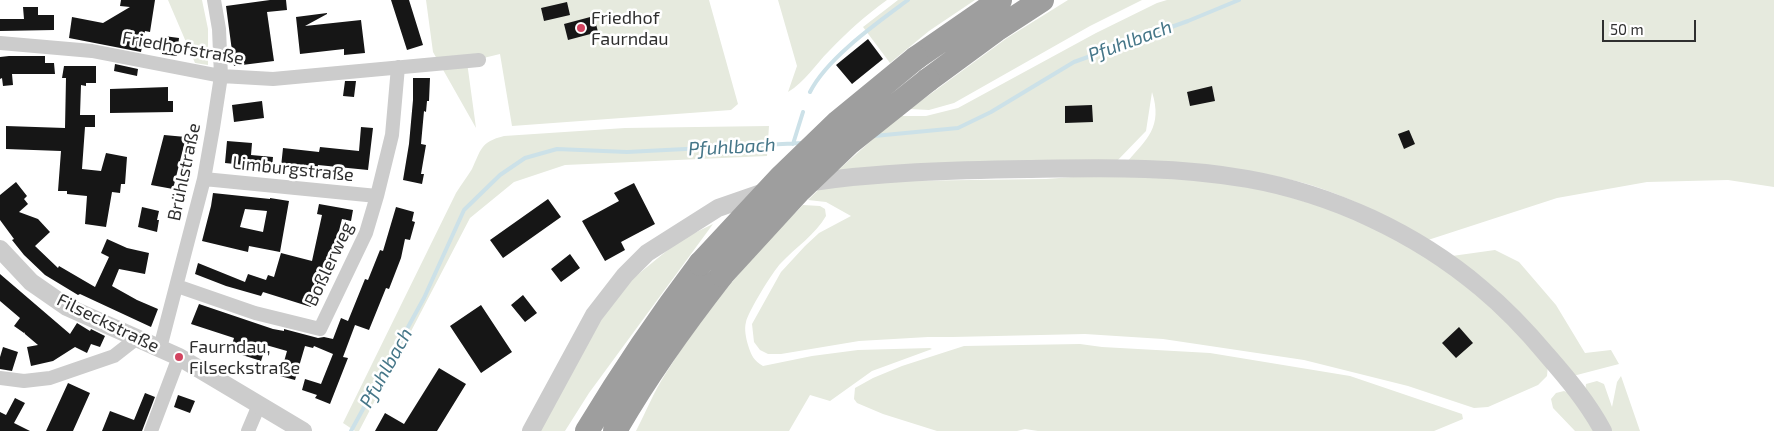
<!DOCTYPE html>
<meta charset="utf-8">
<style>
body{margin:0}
#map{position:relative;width:1774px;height:431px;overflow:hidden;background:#fff;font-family:"Exo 2",sans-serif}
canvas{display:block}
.scale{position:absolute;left:1602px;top:20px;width:94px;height:22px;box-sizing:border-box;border:2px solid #2f2f2f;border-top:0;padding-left:6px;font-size:15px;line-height:18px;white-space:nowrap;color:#2f2f2f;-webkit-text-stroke:4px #fff;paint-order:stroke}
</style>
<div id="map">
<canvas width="1774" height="431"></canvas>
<div class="scale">50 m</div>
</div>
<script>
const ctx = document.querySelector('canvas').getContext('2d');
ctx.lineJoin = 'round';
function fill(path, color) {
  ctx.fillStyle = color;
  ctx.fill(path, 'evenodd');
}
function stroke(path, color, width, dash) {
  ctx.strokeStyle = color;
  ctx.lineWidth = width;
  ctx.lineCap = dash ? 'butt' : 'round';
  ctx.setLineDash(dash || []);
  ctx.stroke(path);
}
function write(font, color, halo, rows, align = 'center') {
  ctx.font = font + ' "Exo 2",sans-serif';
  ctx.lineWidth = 5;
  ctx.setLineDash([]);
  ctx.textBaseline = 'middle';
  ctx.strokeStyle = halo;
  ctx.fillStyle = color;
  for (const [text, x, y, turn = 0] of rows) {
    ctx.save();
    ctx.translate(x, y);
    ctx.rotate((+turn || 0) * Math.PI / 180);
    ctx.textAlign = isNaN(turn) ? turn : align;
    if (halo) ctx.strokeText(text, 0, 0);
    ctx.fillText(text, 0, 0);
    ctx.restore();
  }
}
fill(new Path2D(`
 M168,0H202L208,29V65L195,63Z
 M426,0H709L738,104L731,110L512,126L500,54L467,62L476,128L433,52Z
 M778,0H887C866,15 847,32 829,51C815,65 805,82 788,92L797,66Z
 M898,0H975L929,31L890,63L863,27Z
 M1068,0H1142L1090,26L954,103L929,110L910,109L1007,38Z
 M1167,0H1774V187L1728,180L1647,182L1557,198L1428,240C1398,224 1368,206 1336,194C1270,167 1197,168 1126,163C1147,139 1163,127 1152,92L1146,131L1115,163L836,172L899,116H926L958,108L1096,33L1157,3Z
 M769,126L767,156L565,165L514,182L470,218L359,431H355L343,423L456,193C461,185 467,177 472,169C481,150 480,142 504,136L625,128Z
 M1112,174L1245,184L1327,208L1384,232L1433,259L1482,296L1548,364L1547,376L1538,385L1488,407L1474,408L1408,386L1304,360L1163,339L1085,334L952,337H928L859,341L781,354H768L760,350L754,342L752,324L781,272L805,246L819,233L851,216L826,202L808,200L822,186L897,181L1046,179Z
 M803,205L820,206L825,209L826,216C816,234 795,248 781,263C773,271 748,312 746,322C744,329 746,338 748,345C751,355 754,361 763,366L812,356L858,350L930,348L932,349L872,371L830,401L810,395L789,431H636C646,412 654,391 666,373C704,312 751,256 803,205Z
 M713,224L589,393L565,431H538L598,321L625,285L680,240Z
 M1495,250L1519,262L1556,305L1585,353L1611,350L1619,364L1573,376L1452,256Z
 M1080,344L1102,347L1210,353L1350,376L1462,414L1463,419L1434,431H1038L1025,429L1017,431H937L883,414L857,403L854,399L855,388L873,378L902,366L964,346Z
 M1621,376L1640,431H1607L1585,392L1586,384L1597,381L1604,384L1612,407L1617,382Z
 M1564,391L1569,393L1595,431H1575L1553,408L1551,399L1556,393Z`), '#e6eade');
stroke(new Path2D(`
 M810,92C827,58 877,23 908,0
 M874,136L958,128L991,112L1074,62L1188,21L1239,0
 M793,144L803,112
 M351,431L424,298L464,210L500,175L525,158L557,149L627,152L802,143`), '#cce1e8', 4);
fill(new Path2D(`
 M121,0H155L150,32L145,31L141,52L69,38L72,17L103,23L130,7L120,6Z
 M270,0H286L287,10L267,12L274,61L234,66L226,6Z
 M391,0H409L423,45L407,50Z
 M567,2L570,15L544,21L541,8Z
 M23,7H38V15H54V30L0,31V19H24Z
 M327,13V14L305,26L361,20L365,53L344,55V49L300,54L296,17Z
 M594,16L598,32L568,40L564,24Z
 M164,36L179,38L177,56L162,54Z
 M868,39L883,59L852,84L836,65Z
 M9,56H45V63H54L55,74H12L13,85L3,86L2,78L0,79V57Z
 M115,64L138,69L137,76L114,71Z
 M64,66H96V83H86V86L81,85L80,115H95V127H85L82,169L101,171L106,153L127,157L125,184H121L120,193L112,192L106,227L85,224L87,196L67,194V191H58L61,151L6,149V126L65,128L66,78H62Z
 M413,78H430L429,101H427L426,112L424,111L421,144L426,145L421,174H424L422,184L403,180L409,144L413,100Z
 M345,81H356L354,97L343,96Z
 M1212,86L1215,101L1190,106L1187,92Z
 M168,87V101H173V112L110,113V89Z
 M262,101L264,118L234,122L232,105Z
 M1092,105L1093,122L1065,123V106Z
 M361,127L373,128L368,170L318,165L317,171L281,167L283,148L319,152L320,147L359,151Z
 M1409,130L1415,144L1404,149L1398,134Z
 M164,135L186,137L173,189L151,185Z
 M227,141L252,143L251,155L273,157L272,168L225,163Z
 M16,182L27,196L24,199L28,204L19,212L38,219L50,232L35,246L58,268L59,266L95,287L109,257L101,253L107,239L127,248L149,253L145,274L119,269L112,286L137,300L158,309L151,327L80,294L78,295L45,275L24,255L12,240L14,239L0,220V195Z
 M634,183L655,224L621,242L625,250L605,261L582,221L619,201L614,193Z
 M213,193L270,199V198L289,201L280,252L249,246L248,252L202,241L211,206ZM245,209L267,211L263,232L240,227Z
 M548,199L561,217L503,258L490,240Z
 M319,204L353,210L351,221L342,219L325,286L318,284L311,307L263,292L261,296L226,286L195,274L198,263L245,282L248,274L266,280L268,275L274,277L281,253L312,261L322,215L317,214Z
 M142,207L159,211L157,220H159L157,232L138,227Z
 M396,207L414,212L412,221L415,222L410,240L405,239L401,258L389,289L386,288L369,330L355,325L343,357L348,358L330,404L315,398L317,395L302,390L305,379L321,384L333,354L314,346L313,348L305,346L295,380L280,376L287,351L266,345L261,361L230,351L234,338L191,324L199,304L273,329L284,331V329L318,338L324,337L333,339L341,318L348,321L365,279L368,280L380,250L383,251Z
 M570,254L580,268L561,282L551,269Z
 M0,274L70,334L77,323L90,331L91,329L105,336L100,347L91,344L87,353L75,347L53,361L31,366L27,347L38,345L25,334L24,332V333L14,326L20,318L0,301Z
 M523,295L537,313L525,322L511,305Z
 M481,305L512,352L481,373L450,326Z
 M1459,327L1473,343L1456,358L1442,343Z
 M3,347L18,352L12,371L0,369V357Z
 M439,368L466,384L437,431H375L385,413L404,424Z
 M68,383L90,393L73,431H46Z
 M145,393L155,397L142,431H102L110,411L134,420Z
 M178,395L195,401L190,413L174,407Z
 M15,398L25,403L14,423L30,431H0V412L6,415Z`), '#161616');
stroke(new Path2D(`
 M0,43L92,51L221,76L273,79L479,60
 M204,179L377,196
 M177,286L255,313L320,329L366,233L377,196L392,135L398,67
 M160,348L204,179L213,128L221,76L219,29L214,0
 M0,378L24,381L50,378L114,356L137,338
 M151,431L179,357
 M248,431L259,405`), '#ccc', 14);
stroke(new Path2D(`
 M805,183C879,172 953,170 1028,169C1102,168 1175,166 1248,179C1332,194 1416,233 1481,288C1505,308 1527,331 1547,355C1568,379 1588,403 1603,431
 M0,249L31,282L67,307L179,357L303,431
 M531,431L594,315L625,275L647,253L718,208L767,191`), '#ccc', 18);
stroke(new Path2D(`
 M916,58L1000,0
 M928,80L996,30L1042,0
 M587,431C622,373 659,318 700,264
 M615,431C646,376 683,325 722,275`), '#9e9e9e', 24);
stroke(new Path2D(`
 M700,264L780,178L838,122L916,58
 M722,275L800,190L849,143L928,80`), '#9e9e9e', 24);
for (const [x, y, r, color] of [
 [581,28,5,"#d24460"],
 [179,357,5,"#d24460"]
]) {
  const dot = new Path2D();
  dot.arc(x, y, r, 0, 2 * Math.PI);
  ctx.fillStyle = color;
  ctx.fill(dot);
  stroke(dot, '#fff', 2);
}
write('18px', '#2f2f2f', '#fff', [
 ["Friedhof",591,18],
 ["Faurndau",591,39],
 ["Faurndau,",189,347],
 ["Filseckstraße",189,368]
], 'left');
write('18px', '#2f2f2f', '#fff', [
 ["Friedhofstraße",183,48,10],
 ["Limburgstraße",293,169,6],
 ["Brühlstraße",184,172,-78],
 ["Boßlerweg",329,264,-65],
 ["Filseckstraße",108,323,26]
]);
write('italic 19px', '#457688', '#fff', [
 ["Pfuhlbach",1130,41,-20],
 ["Pfuhlbach",732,147,-3],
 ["Pfuhlbach",386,368,-61]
]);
</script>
